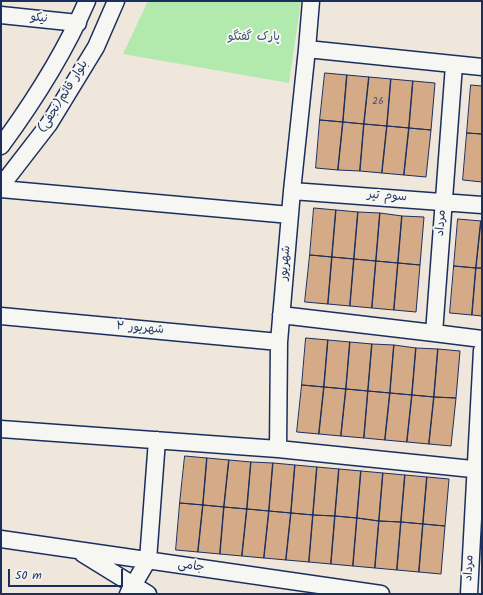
<!DOCTYPE html>
<meta charset="utf-8">
<style>
body{margin:0}
#map{position:relative;width:483px;height:595px;overflow:hidden;background:#efe7dc;font-family:Kalam,sans-serif}
canvas{display:block}
.frame{position:absolute;inset:0;border:2px solid #1b2f5e;pointer-events:none}
.scale{position:absolute;left:8px;top:569px;width:115px;height:18px;box-sizing:border-box;border:2px solid #1b2f5e;border-top:0;padding-left:5px;font-size:12px;line-height:14px;white-space:nowrap;color:#1b2f5e;-webkit-text-stroke:3px #f6f6f2;paint-order:stroke}
</style>
<div id="map">
<canvas width="483" height="595"></canvas>
<div class="frame"></div>
<div class="scale">50 m</div>
</div>
<script>
const ctx = document.querySelector('canvas').getContext('2d');
ctx.lineJoin = 'round';
function fill(path, color) {
  ctx.fillStyle = color;
  ctx.fill(path, 'evenodd');
}
function stroke(path, color, width, dash) {
  ctx.strokeStyle = color;
  ctx.lineWidth = width;
  ctx.lineCap = dash ? 'butt' : 'round';
  ctx.setLineDash(dash || []);
  ctx.stroke(path);
}
function write(font, color, halo, rows, align = 'center') {
  ctx.font = font + ' Kalam,"Playpen Sans Arabic",sans-serif';
  ctx.lineWidth = 4;
  ctx.setLineDash([]);
  ctx.textBaseline = 'middle';
  ctx.strokeStyle = halo;
  ctx.fillStyle = color;
  for (const [text, x, y, turn = 0] of rows) {
    ctx.save();
    ctx.translate(x, y);
    ctx.rotate((+turn || 0) * Math.PI / 180);
    ctx.textAlign = isNaN(turn) ? turn : align;
    if (halo) ctx.strokeText(text, 0, 0);
    ctx.fillText(text, 0, 0);
    ctx.restore();
  }
}
fill(new Path2D(`
 M148,1H301L289,83L123,54Z`), '#b2eaae');
const building = new Path2D(`
 M325,73L347,75L343,122L320,120Z
 M347,75L369,77L364,124L343,122Z
 M369,77L391,79L387,126L364,124Z
 M391,79L413,81L409,128L387,126Z
 M413,81L435,83L431,130L409,128Z
 M471,85L482,86V134L467,133Z
 M320,120L343,122L338,170L316,168Z
 M343,122L364,124L360,171L338,170Z
 M364,124L387,126L382,173L360,171Z
 M387,126L409,128L404,175L382,173Z
 M409,128L431,130L426,177L404,175Z
 M467,133L482,134V182L463,180Z
 M314,208L336,210L332,257L310,255Z
 M336,210L358,212L354,259L332,257Z
 M358,212L380,213L376,261L354,259Z
 M380,213L402,216L398,263L376,261Z
 M402,216L424,217L420,265L398,263Z
 M458,219L481,221L476,268L454,266Z
 M481,221H482V268H476Z
 M310,255L332,257L328,304L305,302Z
 M332,257L354,259L350,306L328,304Z
 M354,259L376,261L372,308L350,306Z
 M376,261L398,263L394,310L372,308Z
 M398,263L420,265L416,312L394,310Z
 M454,266L476,268L472,315L450,313Z
 M476,268H482V316L472,315Z
 M306,338L328,340L324,387L302,385Z
 M328,340L350,342L346,389L324,387Z
 M350,342L372,344L368,391L346,389Z
 M372,344L394,345L390,393L368,391Z
 M394,345L416,348L412,395L390,393Z
 M416,348L438,349L434,397L412,395Z
 M438,349L460,351L456,398L434,397Z
 M302,385L324,387L319,434L297,432Z
 M324,387L346,389L341,436L319,434Z
 M346,389L368,391L364,438L341,436Z
 M368,391L390,393L385,440L364,438Z
 M390,393L412,395L407,442L385,440Z
 M412,395L434,397L429,444L407,442Z
 M434,397L456,398L451,446L429,444Z
 M185,456L207,458L203,505L180,503Z
 M207,458L229,460L224,507L203,505Z
 M229,460L251,462L247,509L224,507Z
 M251,462L273,463L269,511L247,509Z
 M273,463L295,465L291,513L269,511Z
 M295,465L317,467L313,515L291,513Z
 M317,467L339,469L335,516L313,515Z
 M339,469L361,471L357,518L335,516Z
 M361,471L383,473L379,521L357,518Z
 M383,473L405,475L401,522L379,521Z
 M405,475L427,477L423,524L401,522Z
 M427,477L449,479L445,526L423,524Z
 M180,503L203,505L198,552L176,550Z
 M203,505L224,507L220,554L198,552Z
 M224,507L247,509L242,556L220,554Z
 M247,509L269,511L264,558L242,556Z
 M269,511L291,513L286,560L264,558Z
 M291,513L313,515L309,562L286,560Z
 M313,515L335,516L331,564L309,562Z
 M335,516L357,518L353,566L331,564Z
 M357,518L379,521L375,568L353,566Z
 M379,521L401,522L397,570L375,568Z
 M401,522L423,524L419,572L397,570Z
 M423,524L445,526L441,574L419,572Z`);
fill(building, '#d5aa86');
stroke(building, '#1b2f5e', 1);
const minor = new Path2D(`
 M1,15L78,23
 M307,49L311,1
 M454,65L434,333L482,339
 M482,67L307,49L292,191L279,342L278,449L482,470
 M1,146C34,101 65,52 87,1
 M1,186L49,124L96,47L116,1
 M1,189L290,215
 M292,191L482,205
 M281,315L434,333
 M1,316L279,342
 M1,429L278,449
 M1,539L381,594
 M83,554L148,594
 M128,594L148,560L157,440
 M469,594L482,350`);
stroke(minor, '#1b2f5e', 19);
stroke(minor, '#f6f6f2', 16);
write('10px', '#4a4e68', null, [
 ["26",378,102]
]);
write('12px', '#1b2f5e', '#f6f6f2', [
 ["نیکو",39,19,6],
 ["بلوار قائم(نجفی)",64,97,-58],
 ["سوم تیر",387,197,4],
 ["مرداد",442,223,-86],
 ["شهریور",286,263,-85],
 ["شهریور ۲",140,329,5],
 ["جامی",191,567,8],
 ["مرداد",470,568,-87]
]);
write('12px', '#39546e', '#f6f6f2', [
 ["پارک گفتگو",254,38]
]);
</script>
